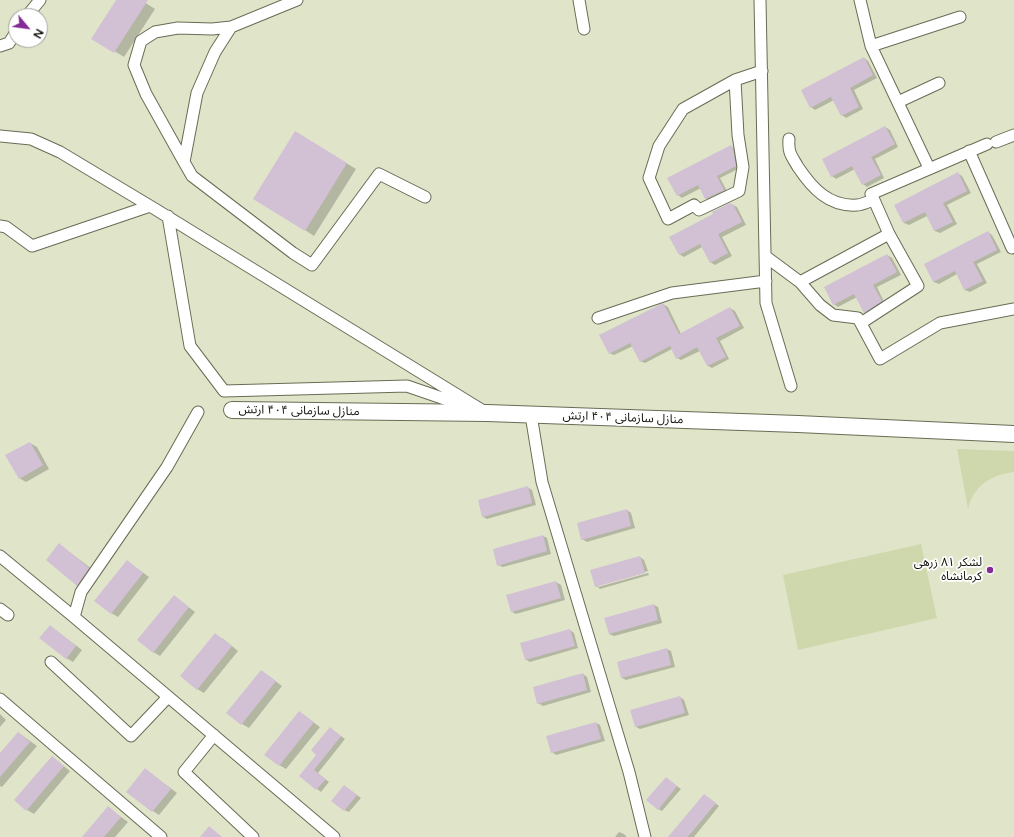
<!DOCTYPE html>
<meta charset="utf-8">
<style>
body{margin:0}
#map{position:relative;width:1014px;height:837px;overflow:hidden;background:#e0e5ca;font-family:"Varela Round",sans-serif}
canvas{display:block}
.north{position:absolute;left:8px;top:8px;width:40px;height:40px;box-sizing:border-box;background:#fff;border:1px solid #9fa09c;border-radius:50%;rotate:119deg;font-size:11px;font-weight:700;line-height:16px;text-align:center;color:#101108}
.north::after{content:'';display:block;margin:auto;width:14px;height:18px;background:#842995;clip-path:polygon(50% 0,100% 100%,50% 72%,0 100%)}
</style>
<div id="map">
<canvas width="1014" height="837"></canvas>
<div class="north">N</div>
</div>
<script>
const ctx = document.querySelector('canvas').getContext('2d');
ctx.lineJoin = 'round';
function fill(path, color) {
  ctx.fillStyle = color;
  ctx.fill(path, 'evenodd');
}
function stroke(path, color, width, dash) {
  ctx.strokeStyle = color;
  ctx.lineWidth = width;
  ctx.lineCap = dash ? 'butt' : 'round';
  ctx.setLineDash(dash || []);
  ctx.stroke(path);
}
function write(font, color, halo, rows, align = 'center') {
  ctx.font = font + ' "Varela Round","Noto Sans Arabic",sans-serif';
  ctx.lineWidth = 3.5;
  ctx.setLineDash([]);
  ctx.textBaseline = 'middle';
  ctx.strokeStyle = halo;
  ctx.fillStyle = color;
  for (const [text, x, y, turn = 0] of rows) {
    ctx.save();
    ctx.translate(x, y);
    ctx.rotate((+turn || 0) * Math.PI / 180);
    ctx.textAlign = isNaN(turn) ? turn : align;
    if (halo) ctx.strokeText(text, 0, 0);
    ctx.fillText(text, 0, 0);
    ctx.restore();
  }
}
fill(new Path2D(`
 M957,449L1014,451V472C991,475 974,485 968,509Z
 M921,544L937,618L798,650L783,575Z`), '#cfd7ac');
fill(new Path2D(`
 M117,0H141L155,9L124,57L93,38Z
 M864,58L868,61L877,78L854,90L863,109L846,118L842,115L834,100L815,110L811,107Z
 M885,127L890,130L898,147L875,159L884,178L867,187L863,184L855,169L836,179L832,176Z
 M305,138L356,169L314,236L305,230Z
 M731,146L735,149L740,168L720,178L728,193L710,201L706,199L701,188L682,198L678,195Z
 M957,173L962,176L971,193L947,205L957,224L940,233L935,231L927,216L909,225L904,223L895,206Z
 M733,205L737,207L746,225L722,237L732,256L715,265L710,262L702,247L684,257L679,254Z
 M988,232L992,235L1001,252L977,264L987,283L970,292L965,290L957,274L939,284L934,282L925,264Z
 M887,255L892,258L901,275L877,287L885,304L869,315L865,312L857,297L838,307L834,304Z
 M663,304L668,307L681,334L730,308L735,311L744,328L720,341L729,359L712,368L708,366L700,351L681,360L677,358L672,349L645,363L640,361L633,346L614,355L609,353Z
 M30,443L37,447L49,469L26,482L19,478Z
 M527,487L532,490L536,505L487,519L483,517Z
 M627,510L631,513L635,528L587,542L582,539Z
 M543,536L547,538L551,554L503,567L498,565Z
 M60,545L96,572L84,589L77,585Z
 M640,557L644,560L648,571L598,585V587L648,573L649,575L600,589L596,586Z
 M127,561L149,577L118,617L111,613Z
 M556,582L561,585L565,600L516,614L512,612Z
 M174,596L195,612L160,656L153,652Z
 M654,605L658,607L662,623L614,636L609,634Z
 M50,626L82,650L73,662L66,658Z
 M570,630L574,633L578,648L530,662L525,659Z
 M222,638L238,651L204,693L197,689Z
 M667,649L671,651L675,667L626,680L622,678L618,662Z
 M262,671L282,686L249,728L242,724Z
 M583,674L587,677L591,692L543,706L538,703Z
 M680,697L684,700L689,715L640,729L636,727Z
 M299,712L320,727L286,769L279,765Z
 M0,714L6,720L0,727Z
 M596,723L600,725L605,741L556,755L552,752Z
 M330,728L345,739L318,773L329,782L321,792L300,776L318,755Z
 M19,733L37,746L2,787L0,786V755Z
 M52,757L70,771L34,814L27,810Z
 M145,769L177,793L159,815L153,811Z
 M666,778L681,789L662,811L658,809Z
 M345,786L361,798L349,812L344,810Z
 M704,795L719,806L694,837H669Z
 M108,808L128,822L115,837H83Z
 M619,832L624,834L627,837H615Z`), '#0003');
fill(new Path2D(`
 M116,0H148L114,53L91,39Z
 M864,57L873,75L850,88L859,107L841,116L831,97L810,108L801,90Z
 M885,126L895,144L871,157L881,175L862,185L852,166L831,177L822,159Z
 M295,131L347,163L305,231L253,199Z
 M731,145L733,149L736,166L717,176L724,190L705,199L698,185L677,196L667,178Z
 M958,172L967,191L943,203L953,222L934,231L925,212L903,223L894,205Z
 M730,203L731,204H733L742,222L718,234L728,253L710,263L700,244L679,255L669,237L713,214L712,212Z
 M988,231L997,250L973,262L983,281L964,290L955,271L933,282L924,264Z
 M887,254L897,272L873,285L882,301L864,313L854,294L833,305L824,287Z
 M663,303L679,334L730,307L740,326L716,338L726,357L707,366L697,347L676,359L670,346L640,362L630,343L609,354L599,335Z
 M30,442L43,465L19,479L5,455Z
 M528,486L532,503L482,517L478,500Z
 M627,509L631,526L581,540L577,523Z
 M543,535L547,551L497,566L493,549Z
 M59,543L89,568L77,586L46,560Z
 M640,556L645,573L595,587L590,570Z
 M127,560L143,573L111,614L94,601Z
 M556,581L561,598L511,612L506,595Z
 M174,595L189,607L153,653L137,640Z
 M654,604L658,620L609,634L604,618Z
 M50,625L76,646L66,659L39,638Z
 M570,629L575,646L525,660L520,643Z
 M215,633L232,646L197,690L180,676Z
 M667,648L671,665L621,678L617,662Z
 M261,670L276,681L241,725L226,713Z
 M583,673L587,690L537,704L533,687Z
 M680,696L685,713L635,727L630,710Z
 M299,711L314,722L279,766L264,755Z
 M596,722L601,739L551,753L546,736Z
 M330,727L341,736L314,770L326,779L316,790L299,776L316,755L311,750Z
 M18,732L30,742L0,777V753Z
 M52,756L64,766L26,811L14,800Z
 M145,768L171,789L152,812L126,792Z
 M666,777L677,786L658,810L646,800Z
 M344,785L357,795L344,811L331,801Z
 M704,794L716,803L692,832L687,837H668Z
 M108,806L121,817L104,837H82Z
 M209,826L222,837H200Z`), '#d2c0d5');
const street = new Path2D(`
 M297,0L231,27L215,52L197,93L184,162L192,176L293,253L312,265L379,174L425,197
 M579,0L584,29
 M760,0L766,303L791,386
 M860,0L871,46L929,168
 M27,16L40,0
 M0,46L9,43L16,32
 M871,46L960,17
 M735,80L738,135L743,167L739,191L699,210L694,205L668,219L649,178L659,146L683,109L735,80L762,71
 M898,102L939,83
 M0,136L31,139L60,152L155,209L485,412
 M789,139C788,153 791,155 798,167C812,188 829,207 857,205C862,205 869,201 874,200L889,234L918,286L861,323
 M996,142L1014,135
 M969,151L1012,248
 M184,162L146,94L134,65L141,41L155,32L178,28L212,29L231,27
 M874,200L871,194L987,144
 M168,216L190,346L224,391L407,386L468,407
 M0,226L6,227L32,246L150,206
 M765,256L800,282L820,305L833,315L858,318L880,359L940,323L1014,309
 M800,282L889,234
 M598,318L672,293L766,281
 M198,412L167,467L81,592L74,617L334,837
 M531,415L542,482L629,772L645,837
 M0,556L74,617
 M0,609L8,615
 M51,662L131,736L168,697
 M0,699L161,837
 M214,735L184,772L253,837`);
const secondary = new Path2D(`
 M232,410L487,413L798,424L1014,434`);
stroke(street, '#686c55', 13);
stroke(secondary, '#686c55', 18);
stroke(street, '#fff', 11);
stroke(secondary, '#fff', 16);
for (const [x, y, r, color] of [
 [990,570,4,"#842995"]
]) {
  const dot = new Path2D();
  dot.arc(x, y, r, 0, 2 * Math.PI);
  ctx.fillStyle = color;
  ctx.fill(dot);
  stroke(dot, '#fff', 1.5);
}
write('12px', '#101108', '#fff', [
 ["منازل سازمانی ۴۰۴ ارتش",299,411,1],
 ["منازل سازمانی ۴۰۴ ارتش",623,418,2]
]);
write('12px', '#101108', '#fff', [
 ["لشکر ۸۱ زرهی",982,563],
 ["کرمانشاه",982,577]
], 'right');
</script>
